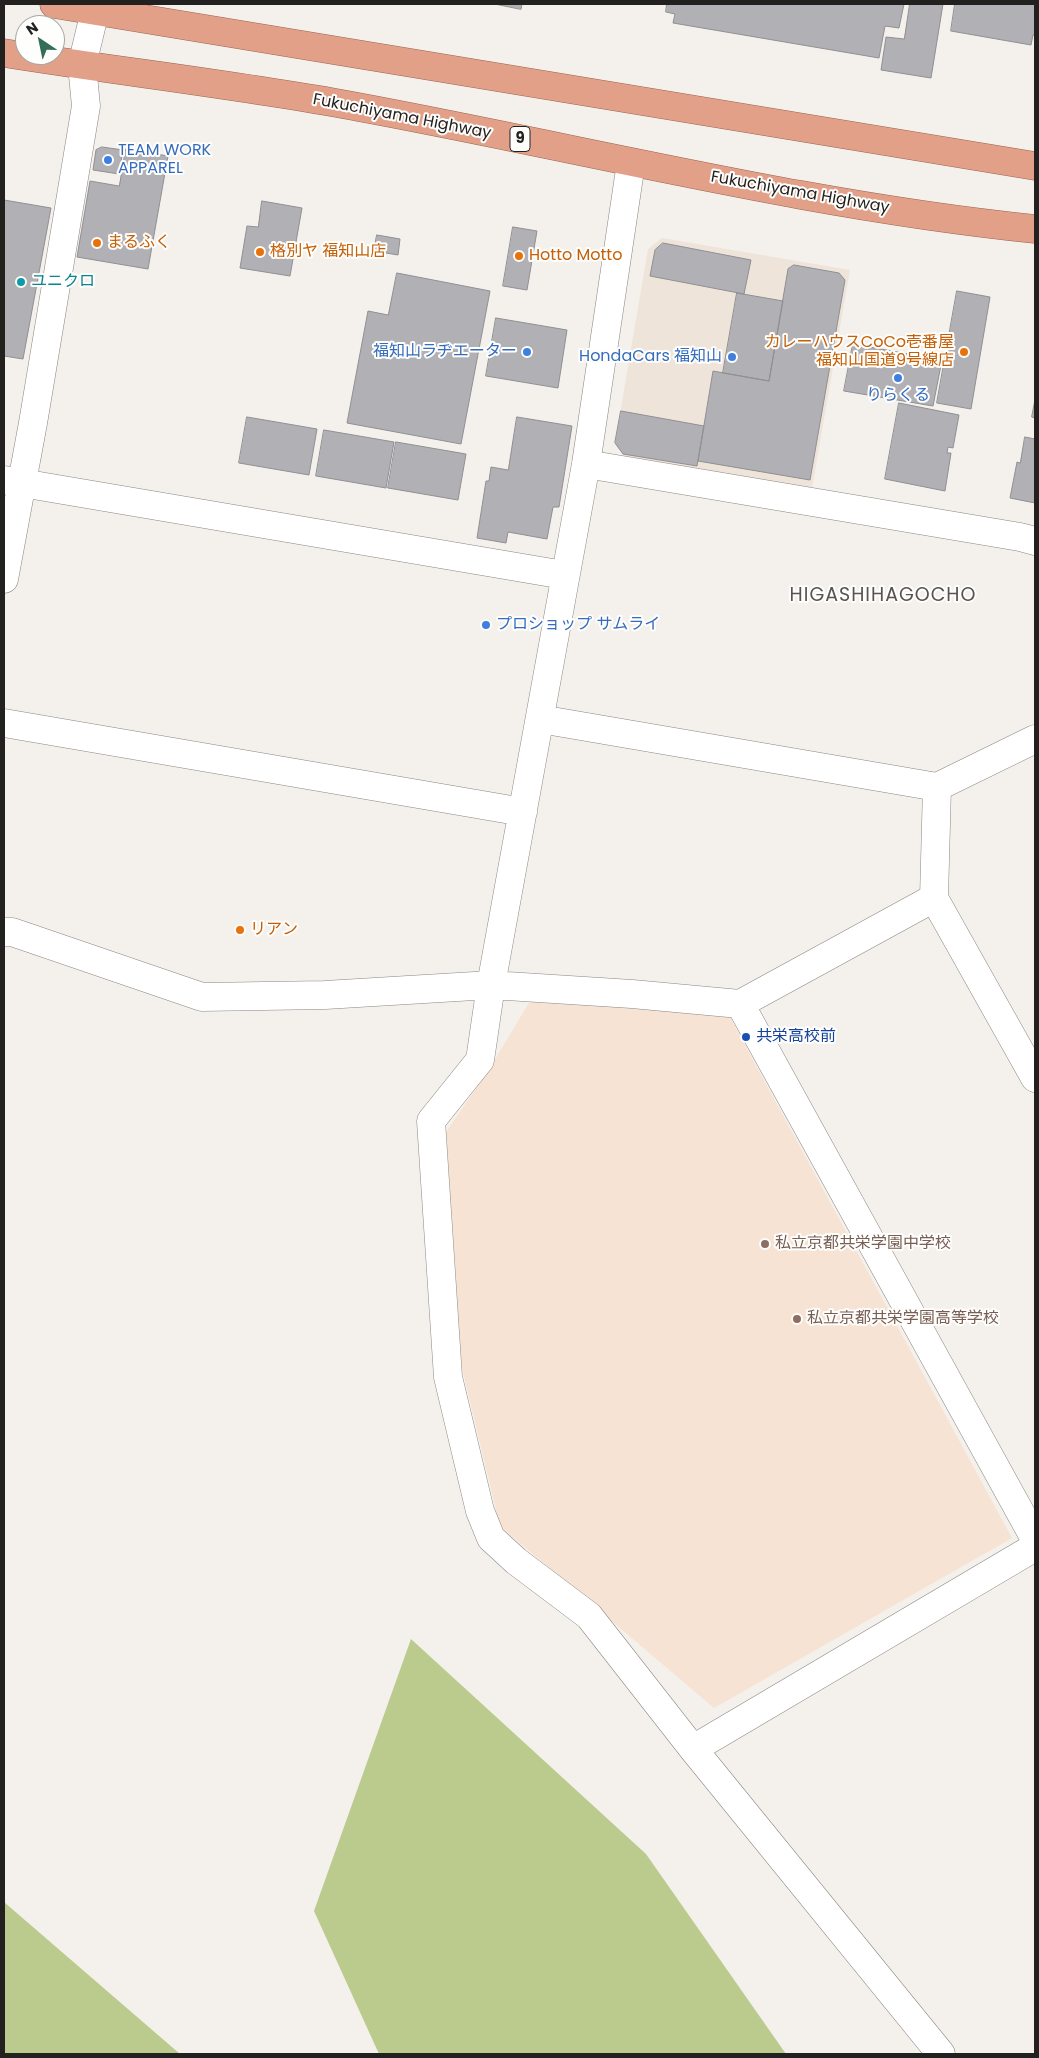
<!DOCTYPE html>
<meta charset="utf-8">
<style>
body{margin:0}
#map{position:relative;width:1039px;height:2058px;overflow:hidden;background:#f4f0eb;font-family:Poppins,sans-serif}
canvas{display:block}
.frame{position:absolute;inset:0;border:5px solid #232120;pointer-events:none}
.north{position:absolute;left:15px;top:15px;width:50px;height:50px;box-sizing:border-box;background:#fefefd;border:1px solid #a6a6a5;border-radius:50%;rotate:326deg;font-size:14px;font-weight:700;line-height:20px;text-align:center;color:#232120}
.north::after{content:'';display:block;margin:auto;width:18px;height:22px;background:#356e56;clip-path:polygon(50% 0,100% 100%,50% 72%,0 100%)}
</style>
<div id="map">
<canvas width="1039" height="2058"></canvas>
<div class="frame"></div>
<div class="north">N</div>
</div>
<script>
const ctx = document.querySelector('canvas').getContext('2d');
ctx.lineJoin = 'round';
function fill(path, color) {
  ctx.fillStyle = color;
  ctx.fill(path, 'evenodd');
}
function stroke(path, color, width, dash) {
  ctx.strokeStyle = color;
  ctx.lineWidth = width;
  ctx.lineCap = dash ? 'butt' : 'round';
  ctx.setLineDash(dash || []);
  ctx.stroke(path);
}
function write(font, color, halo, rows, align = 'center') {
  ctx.font = font + ' Poppins,"Noto Sans JP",sans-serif';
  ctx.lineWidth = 4;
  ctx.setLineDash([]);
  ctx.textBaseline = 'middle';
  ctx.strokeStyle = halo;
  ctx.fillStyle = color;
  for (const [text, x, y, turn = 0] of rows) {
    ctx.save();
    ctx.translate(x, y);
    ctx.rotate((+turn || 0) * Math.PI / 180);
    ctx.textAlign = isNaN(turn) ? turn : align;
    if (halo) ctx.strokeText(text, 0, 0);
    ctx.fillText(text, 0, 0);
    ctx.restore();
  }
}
fill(new Path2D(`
 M662,238L850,270L812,488L624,456L615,443L648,249Z`), '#efe4da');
fill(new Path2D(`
 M533,996L728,1014L1012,1538L714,1708L500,1526L462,1368L446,1132L487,1073Z`), '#f6e3d3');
fill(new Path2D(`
 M411,1639L646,1854L786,2054H379L314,1911Z
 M4,1902L180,2054H4Z`), '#bbca8d');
const building = new Path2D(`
 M495,4H522L521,9Z
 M667,4H904L899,28L885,26L879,58L673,23L675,14L666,12Z
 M910,4H943L931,78L881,70L886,37L904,39Z
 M955,4H1035V36L1033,35L1031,45L951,31Z
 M102,147L123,150L119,174L93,170L96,150Z
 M126,149L168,156L148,269L77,257L90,181L119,186Z
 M4,200L51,208L23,359L4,356Z
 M262,201L302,208L290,276L240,268L247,226L258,227Z
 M513,227L537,231L527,290L503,286Z
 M377,235L400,239L398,255L374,251Z
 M663,243L751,260L744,294L650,276L655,250Z
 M794,265L839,273L845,280L810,480L698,461L713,371L769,381L788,269Z
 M397,273L490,291L461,444L347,423L368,311L388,315Z
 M957,291L990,297L971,409L937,403Z
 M737,293L783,301L769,381L723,373Z
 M496,318L567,330L558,388L486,376Z
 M853,344L942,360L933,406L844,391Z
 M1035,400V418L1032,417Z
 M899,403L959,415L953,448L948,447L947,453H951L945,491L885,479Z
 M621,411L704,426L697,466L623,454L615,443Z
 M247,417L317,429L309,475L239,463Z
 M517,417L572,426L559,507H553L547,539L508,532L506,543L477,538L486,481H489L491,467L508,470Z
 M324,430L394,442L386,488L316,476Z
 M1025,437L1035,439V503L1010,498L1017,462L1020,463Z
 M396,442L466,454L458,500L388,488Z`);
fill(building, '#b0b0b5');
stroke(building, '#8f8f94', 1);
const minor = new Path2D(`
 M631,163L586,464L491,985L480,1060L431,1121L448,1377L480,1511L491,1538L516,1561L589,1616L693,1749L941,2054
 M586,464L1020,537L1035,541
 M4,480L564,575
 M4,579L33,423L86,106L82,65L95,11
 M540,719L937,787L1035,739
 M4,723L523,812
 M934,898L1035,1078
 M4,932H12L202,997L325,995L491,985L632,994L740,1004L934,898L937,787
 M740,1004L1035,1539
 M693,1749L1035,1547`);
const trunk = new Path2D(`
 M54,4L1035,166
 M4,53C116,71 230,84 342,104C573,146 801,205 1035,229`);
stroke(minor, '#8b8783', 29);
stroke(trunk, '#9b6450', 29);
stroke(minor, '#fff', 28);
stroke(trunk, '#e2a088', 28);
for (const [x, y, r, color] of [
 [108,160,5,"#3f7fe0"],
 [97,243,5,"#e8710a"],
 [260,252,5,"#e8710a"],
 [519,256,5,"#e8710a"],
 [21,282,5,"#0f9aa8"],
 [527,352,5,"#3f7fe0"],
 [964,352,5,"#e8710a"],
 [732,357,5,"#3f7fe0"],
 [898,378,5,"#3f7fe0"],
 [486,625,5,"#3f7fe0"],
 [240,930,5,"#e8710a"],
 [746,1037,5,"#1a4fb4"],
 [765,1244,5,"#8d6e63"],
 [797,1319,5,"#8d6e63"]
]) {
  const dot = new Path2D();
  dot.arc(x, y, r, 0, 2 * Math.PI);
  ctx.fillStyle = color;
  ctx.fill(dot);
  stroke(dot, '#fefefd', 2);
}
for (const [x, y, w] of [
 [520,139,20]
]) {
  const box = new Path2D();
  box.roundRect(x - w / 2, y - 12.5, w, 25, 4);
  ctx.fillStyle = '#fefefd';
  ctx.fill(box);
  stroke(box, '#232120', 1);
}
write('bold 15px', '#232120', null, [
 ["9",520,139]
]);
write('16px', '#232120', '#fefefd', [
 ["Fukuchiyama Highway",402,117,11],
 ["Fukuchiyama Highway",800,193,10]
]);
write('16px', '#366cbe', '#fefefd', [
 ["TEAM WORK",118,151],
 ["APPAREL",118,169],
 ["福知山ラヂエーター",517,352,"right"],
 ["HondaCars 福知山",722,357,"right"],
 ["りらくる",898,396,"center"],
 ["プロショップ サムライ",496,625]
], 'left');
write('16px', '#c56008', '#fefefd', [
 ["まるふく",107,243],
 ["格別ヤ 福知山店",270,252],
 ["Hotto Motto",529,256],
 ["カレーハウスCoCo壱番屋",954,343,"right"],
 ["福知山国道9号線店",954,361,"right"],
 ["リアン",250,930]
], 'left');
write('16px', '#0d838f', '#fefefd', [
 ["ユニクロ",31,282]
], 'left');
write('16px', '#164399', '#fefefd', [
 ["共栄高校前",756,1037]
], 'left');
write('16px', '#785e54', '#fefefd', [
 ["私立京都共栄学園中学校",775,1244],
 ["私立京都共栄学園高等学校",807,1319]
], 'left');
ctx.letterSpacing = '1px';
write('19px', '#585451', '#fefefd', [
 ["HIGASHIHAGOCHO",883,596]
]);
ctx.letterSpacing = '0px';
</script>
